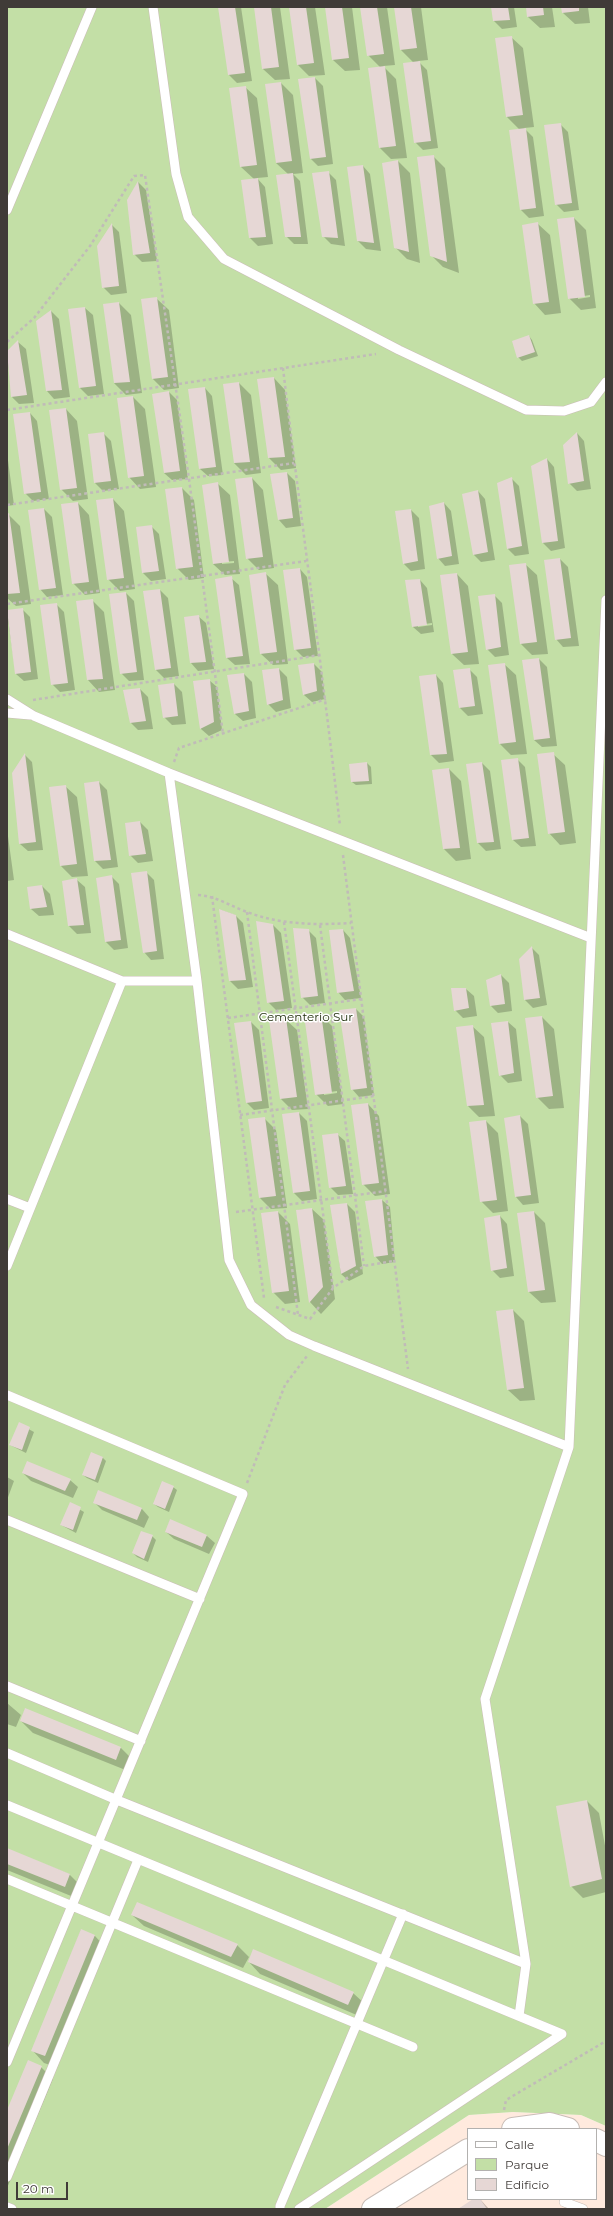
<!DOCTYPE html>
<style>
body{margin:0}
#map{position:relative;width:613px;height:2216px;overflow:hidden;background:#fef9f6;font-family:Montserrat,sans-serif}
canvas{display:block}
.frame{position:absolute;inset:0;border:8px solid #403b38;pointer-events:none}
.legend{position:absolute;left:467px;top:2128px;width:130px;height:72px;box-sizing:border-box;background:#fff;border:1px solid #b3b1af;margin:0;padding:5px 7px;list-style:none;font-size:12px;color:#403b38}
.legend li{display:flex;align-items:center;gap:8px;height:20px}
.legend b{width:20px;border:1px solid #b3b1af}
.scale{position:absolute;left:16px;top:2182px;width:52px;height:18px;box-sizing:border-box;border:2px solid #403b38;border-top:0;padding-left:5px;font-size:12px;line-height:14px;white-space:nowrap;color:#403b38;-webkit-text-stroke:3px #fff;paint-order:stroke}
</style>
<div id="map">
<canvas width="613" height="2216"></canvas>
<div class="frame"></div>
<ul class="legend">
<li><b style="height:5px;background:#fff"></b>Calle</li>
<li><b style="height:11px;background:#c3dfa6"></b>Parque</li>
<li><b style="height:11px;background:#e6d7d5"></b>Edificio</li>
</ul>
<div class="scale">20 m</div>
</div>
<script>
const ctx = document.querySelector('canvas').getContext('2d');
ctx.lineJoin = 'round';
function fill(path, color) {
  ctx.fillStyle = color;
  ctx.fill(path, 'evenodd');
}
function stroke(path, color, width, dash) {
  ctx.strokeStyle = color;
  ctx.lineWidth = width;
  ctx.lineCap = dash ? 'butt' : 'round';
  ctx.setLineDash(dash || []);
  ctx.stroke(path);
}
function write(font, color, halo, rows, align = 'center') {
  ctx.font = font + ' Montserrat,sans-serif';
  ctx.lineWidth = 3;
  ctx.setLineDash([]);
  ctx.textBaseline = 'middle';
  ctx.strokeStyle = halo;
  ctx.fillStyle = color;
  for (const [text, x, y, turn = 0] of rows) {
    ctx.save();
    ctx.translate(x, y);
    ctx.rotate((+turn || 0) * Math.PI / 180);
    ctx.textAlign = isNaN(turn) ? turn : align;
    if (halo) ctx.strokeText(text, 0, 0);
    ctx.fillText(text, 0, 0);
    ctx.restore();
  }
}
fill(new Path2D(`
 M513,2112L581,2115L606,2126V2209H325L469,2115ZM468,2129H596V2199H468Z`), '#ffeade');
fill(new Path2D(`
 M7,7H606V2126L581,2115L513,2112L469,2115L325,2209H7Z`), '#c3dfa6');
fill(new Path2D(`
 M219,7H241L252,81L237,83L229,75Z
 M255,7H280L290,79L275,80L263,69Z
 M290,7H315L325,75L309,76L298,65Z
 M326,7H352L360,70L345,71L333,60Z
 M361,7H387L395,65L383,66L396,79L407,158L391,159L380,148L381,68L368,55Z
 M395,7H421L428,60L418,61L427,70L438,148L423,150L415,142L414,63L401,50Z
 M492,7H514L517,27L502,29L494,21Z
 M527,7H552L555,27L540,28L528,17Z
 M562,7H588L590,23L575,24L563,13Z
 M511,37L523,48L534,127L524,128L533,137L544,216L529,218L521,210L520,130L507,117Z
 M315,78L323,86L333,164L318,166L310,158Z
 M281,83L293,95L303,173L293,174L300,181L308,244H294L286,236L288,174L276,163Z
 M245,87L257,98L268,177L257,178L265,187L273,244L258,246L250,238L254,179L241,167Z
 M560,124L568,132L579,210L564,212L556,204Z
 M433,156L445,168L459,273L443,267L431,255Z
 M398,161L410,173L420,263L407,259L395,247Z
 M363,166L370,174L381,251L366,249L358,241Z
 M328,172L336,180L345,246L331,244L323,236Z
 M138,182L146,190L157,261L142,262L134,254L128,200Z
 M574,218L586,230L596,308L581,310L569,298ZM590,295V297L578,299V297Z
 M538,224L550,235L561,313L545,315L534,303Z
 M112,225L119,232L127,293L111,295L103,287Z
 M157,299L169,310L179,388L164,390L152,378Z
 M119,303L131,315L142,393L126,395L114,383Z
 M85,308L93,315L104,394L88,396L80,388Z
 M51,311L59,319L70,397L54,399L47,391L37,322Z
 M529,336L532,340L538,356L522,361L518,357Z
 M18,342L26,349L34,403L19,404L12,397L7,352Z
 M274,378L285,390L296,468L281,470L269,458L258,380Z
 M239,383L251,395L261,473L246,475L234,463Z
 M205,388L212,396L223,475L208,476L200,469Z
 M169,392L177,400L188,479L172,480L164,473Z
 M133,397L145,409L156,487L140,489L129,477Z
 M66,409L77,421L88,499L73,501L61,489Z
 M30,413L37,421L49,499L33,501L25,493Z
 M103,433L111,441L119,489L103,491L95,483Z
 M577,433L584,441L591,489L577,491L569,483Z
 M7,453L14,505L7,506Z
 M547,459L554,467L565,548L551,551L543,543L532,467Z
 M287,473L295,481L301,526L286,528L279,520Z
 M252,478L263,490L274,568L259,570L247,558Z
 M511,478L519,486L529,554L515,556L508,549Z
 M218,484L230,495L240,574L225,575L213,564ZM234,561V563L222,564V562Z
 M182,488L194,500L204,578L189,580L177,568Z
 M478,491L485,499L495,560L481,562L473,554Z
 M113,499L124,511L135,589L120,591L108,579Z
 M78,503L89,515L100,593L85,595L73,583Z
 M444,503L451,511L459,564L445,566L438,558Z
 M44,509L52,517L63,595L47,597L40,589Z
 M411,510L419,518L425,569L411,571L404,564Z
 M8,514L20,526L31,604L16,606L7,598Z
 M151,526L159,534L166,579L151,581L143,573Z
 M560,559L568,567L579,646L563,647L556,639Z
 M525,564L537,575L548,654L532,655L521,644Z
 M300,569L307,577L318,656L303,657L295,649Z
 M266,574L278,585L288,664L273,665L261,654Z
 M457,574L468,586L479,664L464,665L452,654Z
 M231,578L239,585L250,664L235,665L227,658Z
 M420,580L427,588L434,632L421,634L413,627ZM432,623V625L418,627V625Z
 M160,590L168,598L179,676L164,678L156,670Z
 M126,593L134,601L144,680L129,681L121,673Z
 M494,595L502,603L509,655L495,657L487,649Z
 M92,600L104,612L115,690L99,692L88,680Z
 M56,604L64,612L75,690L60,692L52,684Z
 M22,609L30,617L38,679L24,681L16,674L7,612V611Z
 M198,616L206,623L214,669L198,671L191,663L185,618Z
 M539,659L547,667L557,746L542,747L534,740Z
 M314,664L322,672L325,699L312,702L304,695Z
 M504,664L516,675L527,754L511,755L500,744Z
 M279,669L287,677L291,708L276,712L268,704Z
 M469,669L477,677L483,714L468,716L460,708L454,671Z
 M244,674L252,682L256,718L243,721L235,714Z
 M436,675L443,683L454,761L439,763L431,755L420,677Z
 M209,680L217,687L222,730L209,736L201,729L194,682Z
 M174,684L182,692L186,724L172,725L164,717Z
 M140,689L148,697L153,729L138,730L130,722Z
 M553,754L565,765L576,843L560,845L549,833Z
 M25,755L32,762L43,850L28,851L20,844Z
 M517,759L525,767L536,846L521,847L513,840Z
 M367,763L371,767L372,784L356,785L352,782Z
 M482,763L490,771L501,849L486,851L478,843L467,765Z
 M449,769L461,781L471,859L456,861L444,849L434,771Z
 M99,782L107,790L118,867L103,869L95,861Z
 M65,786L77,797L88,876L72,877L61,866Z
 M140,822L148,830L153,861L138,863L130,855Z
 M7,829L14,880L7,881Z
 M146,872L154,880L164,959L151,960L144,952Z
 M111,876L119,884L128,948L114,950L106,942Z
 M77,880L85,887L91,933L77,934L69,926Z
 M42,886L50,894L54,915L39,916L31,909Z
 M221,910L235,915L243,923L253,987L238,989L230,981Z
 M273,925L281,933L292,1008L276,1010L268,1002Z
 M308,930L316,938L325,1003L310,1005L302,997Z
 M343,930L350,938L361,998L345,1000L338,992Z
 M532,948L539,955L547,1005L533,1008L525,1000Z
 M501,975L509,983L512,1011L498,1013L491,1006Z
 M466,989L474,996L477,1016L463,1018L455,1010Z
 M356,1009L364,1017L374,1095L359,1097L352,1089Z
 M320,1014L332,1026L343,1104L328,1106L316,1094ZM337,1091V1093L324,1095V1093Z
 M542,1017L554,1029L564,1108L549,1109L537,1097Z
 M285,1019L297,1030L308,1109L292,1110L281,1099Z
 M251,1022L259,1030L269,1108L254,1110L246,1102Z
 M508,1022L516,1029L522,1081L508,1083L500,1075Z
 M472,1026L484,1037L495,1116L479,1117L468,1106Z
 M368,1104L379,1116L390,1194L375,1196L363,1184Z
 M299,1113L307,1121L317,1199L302,1201L294,1193L283,1115Z
 M520,1116L528,1124L539,1203L523,1205L516,1197Z
 M264,1118L276,1130L287,1208L271,1209L260,1198Z
 M486,1121L498,1133L508,1211L493,1213L481,1201Z
 M337,1134L345,1141L353,1194L338,1195L330,1187Z
 M382,1200L390,1207L395,1262L382,1264L375,1256Z
 M347,1204L355,1212L363,1274L349,1281L341,1274L332,1206Z
 M312,1209L324,1220L335,1299L321,1314L310,1302L297,1210Z
 M278,1212L290,1224L300,1302L285,1304L273,1292Z
 M534,1212L545,1223L556,1302L541,1303L529,1292Z
 M500,1216L507,1224L514,1276L500,1278L492,1270Z
 M513,1310L524,1321L535,1400L520,1401L508,1390Z
 M19,1424L34,1432L26,1453L10,1445Z
 M102,1457L106,1461L98,1483L87,1478L83,1475Z
 M23,1473L70,1480L78,1487L73,1498L31,1481Z
 M7,1477L14,1481L7,1500Z
 M173,1487L177,1490L169,1512L158,1507L154,1504Z
 M99,1491L142,1509L149,1517L144,1528L102,1510L94,1502Z
 M70,1504L84,1512L76,1533L61,1525Z
 M170,1520L207,1536L215,1543L209,1554L174,1539L166,1532Z
 M152,1536L156,1540L148,1562L137,1557L133,1553Z
 M7,1703L21,1715L16,1727L7,1724Z
 M25,1709L121,1748L132,1759L128,1771L33,1733L21,1721Z
 M587,1801L599,1813L606,1851V1892L583,1898L571,1886Z
 M7,1849L69,1874L81,1886L76,1898L7,1870Z
 M132,1915L237,1945L249,1957L243,1968L144,1926Z
 M81,1930L95,1936L106,1948L56,2067L44,2063L33,2051Z
 M249,1962L353,1993L365,2004L359,2016L260,1974Z
 M41,2067L53,2079L7,2188V2113Z
 M475,2199H480L489,2209H459Z`), '#0003');
fill(new Path2D(`
 M218,7H235L245,73L228,75Z
 M254,7H271L279,67L262,69Z
 M289,7H306L314,63L297,65Z
 M325,7H342L349,58L332,60Z
 M360,7H377L384,54L367,56Z
 M394,7H411L417,48L400,50Z
 M491,7H508L510,20L493,21Z
 M526,7H543L544,15L527,17Z
 M561,7H579V11L562,13Z
 M512,36L523,115L506,117L495,38Z
 M420,61L431,141L414,143L403,63Z
 M385,66L396,146L379,148L368,68Z
 M315,77L326,157L310,159L298,79Z
 M281,82L292,161L276,163L265,84Z
 M246,86L257,165L240,167L229,88Z
 M561,123L572,203L555,205L544,125Z
 M526,128L536,208L520,210L509,130Z
 M434,155L447,262L430,256L417,157Z
 M398,160L409,252L394,248L382,163Z
 M363,165L374,243L357,241L347,167Z
 M329,171L338,238L322,237L312,173Z
 M293,173L301,237H285L276,175Z
 M258,178L266,237L249,238L241,180Z
 M138,181L150,253L133,255L127,200Z
 M574,217L585,297L568,299L557,219Z
 M538,222L549,302L533,304L522,225Z
 M112,223L119,286L102,288L97,246Z
 M157,297L168,377L152,379L141,299Z
 M119,302L130,382L114,383L103,304Z
 M85,307L96,386L79,388L68,309Z
 M51,310L62,390L46,391L36,321Z
 M529,335L535,352L517,358L512,341Z
 M18,340L27,395L11,397L7,351Z
 M274,377L285,457L268,458L257,379Z
 M239,382L250,462L234,463L223,384Z
 M205,387L216,467L199,469L188,389Z
 M169,391L180,471L164,473L152,394Z
 M133,396L144,476L128,478L117,398Z
 M66,408L77,488L60,490L49,410Z
 M30,412L41,492L24,494L13,414Z
 M104,432L111,481L94,483L88,434Z
 M577,432L584,481L568,484L563,445Z
 M547,458L558,541L542,543L531,466Z
 M287,472L293,518L278,520L270,474Z
 M252,477L263,557L246,559L235,479Z
 M512,477L522,546L507,549L497,483Z
 M218,482L229,562L213,564L202,485Z
 M182,487L193,567L176,569L165,489Z
 M478,490L488,552L473,555L462,494Z
 M113,498L124,578L107,580L96,500Z
 M78,502L89,582L72,584L61,504Z
 M444,502L452,556L437,559L429,506Z
 M44,508L56,588L39,590L28,510Z
 M411,509L418,561L403,564L395,511Z
 M9,513L20,593L7,594V514Z
 M152,525L159,571L142,573L136,527Z
 M560,558L571,638L555,640L544,560Z
 M526,563L537,642L520,644L509,565Z
 M300,568L311,648L294,650L283,570Z
 M266,572L277,652L260,654L249,575Z
 M457,573L468,652L451,654L440,575Z
 M232,576L243,656L226,658L215,579Z
 M420,579L427,625L412,627L405,580Z
 M160,589L171,668L155,670L143,591Z
 M126,592L137,672L120,674L109,594Z
 M495,594L501,647L486,650L478,596Z
 M93,599L103,679L87,680L76,601Z
 M57,603L68,683L51,685L40,605Z
 M23,608L31,672L15,674L7,610Z
 M199,615L206,662L190,663L184,617Z
 M539,658L550,738L534,740L522,660Z
 M314,663L317,691L303,695L298,665Z
 M505,663L516,742L499,744L488,665Z
 M279,668L283,700L267,705L262,670Z
 M470,668L475,706L459,708L453,670Z
 M244,673L249,711L234,714L227,675Z
 M436,674L447,754L430,755L419,676Z
 M210,679L214,722L200,729L193,681Z
 M174,683L178,716L163,718L158,685Z
 M140,688L146,721L130,723L123,690Z
 M554,752L565,832L548,834L537,754Z
 M25,753L36,842L19,844L12,773Z
 M518,758L529,838L512,840L501,760Z
 M367,762L369,781L351,782L349,764Z
 M482,762L494,842L477,843L466,764Z
 M449,768L460,848L443,849L432,770Z
 M99,781L111,860L94,861L84,783Z
 M66,785L77,864L60,866L49,787Z
 M140,821L146,854L129,856L125,823Z
 M147,871L157,951L143,953L131,873Z
 M112,875L121,940L105,942L96,878Z
 M77,878L84,925L68,926L62,881Z
 M42,885L47,907L30,909L27,887Z
 M219,909L236,915L246,980L229,981Z
 M256,921L273,924L284,1001L267,1003Z
 M293,928L309,929L318,996L301,998Z
 M343,929L354,991L337,993L329,930Z
 M532,946L540,998L524,1000L519,959Z
 M501,974L505,1004L490,1006L486,980Z
 M451,988H466L469,1008L454,1011Z
 M356,1008L367,1088L351,1090L339,1010Z
 M321,1013L332,1093L315,1095L304,1015Z
 M542,1016L553,1096L536,1098L525,1018Z
 M286,1018L297,1097L280,1099L269,1020Z
 M251,1021L262,1101L246,1103L234,1023Z
 M508,1021L514,1073L499,1076L491,1023Z
 M473,1025L484,1105L467,1106L456,1027Z
 M368,1103L379,1183L362,1185L351,1105Z
 M299,1112L310,1191L293,1193L282,1114Z
 M520,1115L531,1195L515,1197L504,1118Z
 M265,1117L276,1196L259,1198L248,1119Z
 M486,1120L497,1200L480,1202L469,1122Z
 M338,1133L346,1186L329,1188L322,1135Z
 M382,1199L388,1255L374,1257L365,1201Z
 M347,1203L356,1266L341,1274L330,1205Z
 M312,1208L323,1287L309,1303L296,1210Z
 M278,1211L289,1291L272,1293L261,1213Z
 M534,1211L545,1290L528,1292L517,1213Z
 M500,1215L507,1268L491,1271L484,1218Z
 M513,1309L524,1388L507,1390L496,1311Z
 M19,1422L30,1427L22,1450L9,1445Z
 M91,1452L103,1457L95,1480L82,1475Z
 M27,1461L71,1479L65,1491L22,1473Z
 M162,1481L174,1486L165,1509L153,1504Z
 M98,1490L142,1508L137,1520L93,1503Z
 M70,1502L81,1507L73,1530L60,1525Z
 M170,1519L207,1535L202,1547L165,1532Z
 M141,1531L153,1535L144,1559L132,1553Z
 M25,1708L121,1747L116,1760L20,1721Z
 M587,1800L602,1879L570,1887L556,1806Z
 M7,1848L70,1874L65,1887L7,1864Z
 M137,1902L238,1944L231,1957L131,1915Z
 M81,1929L95,1935L45,2056L31,2051Z
 M253,1949L354,1992L348,2005L248,1962Z
 M28,2060L42,2066L7,2149V2110Z
 M473,2199H480L487,2209H458Z`), '#e6d7d5');
const lane = new Path2D(`
 M153,7L176,174L188,217L224,259L399,350L526,410L564,411L591,402L606,382
 M7,210L92,7
 M7,699L34,716L169,773L591,938
 M7,713L30,715
 M169,773L197,981L229,1260L251,1305L289,1335L314,1346L569,1447
 M7,934L122,981
 M7,1199L30,1208
 M7,1266L122,981H197
 M7,1395L243,1494L7,2062
 M7,1520L200,1599
 M7,1686L141,1741
 M7,1753L117,1800L526,1964
 M7,1805L562,2034L299,2209
 M7,1879L413,2047
 M519,2016L526,1964L485,1699L569,1447L606,600
 M7,2177L138,1860
 M564,2202L583,2209
 M7,2207L12,2209
 M280,2209V2206L403,1914`);
const secondary = new Path2D(`
 M513,2129L550,2124L568,2129
 M596,2140L606,2145
 M373,2209L468,2150`);
stroke(lane, '#cabeb7', 10);
stroke(secondary, '#cabeb7', 24);
stroke(new Path2D(`
 M7,342L34,318L90,246L134,176L145,175L189,479L223,734
 M283,368C301,521 323,673 340,826
 M7,410L376,354
 M7,505L294,463
 M7,604L306,561
 M33,700L320,655
 M174,762L179,748L326,699
 M343,855L408,1369
 M198,895C216,896 230,906 247,912C281,925 316,925 351,923
 M212,896L264,1298
 M247,912L298,1315
 M284,922L333,1288
 M320,925L364,1266
 M228,1018L361,999
 M240,1115L374,1096
 M236,1212L386,1191
 M276,1307L310,1319L333,1288L364,1266L394,1261
 M247,1483L285,1385L307,1356
 M504,2110L506,2100L606,2041`), '#c0bbb8', 2.5, [3, 3]);
stroke(lane, '#fff', 9);
stroke(secondary, '#fff', 22);
write('12px', '#23320f', '#fff', [
 ["Cementerio Sur",306,1017]
]);
</script>
